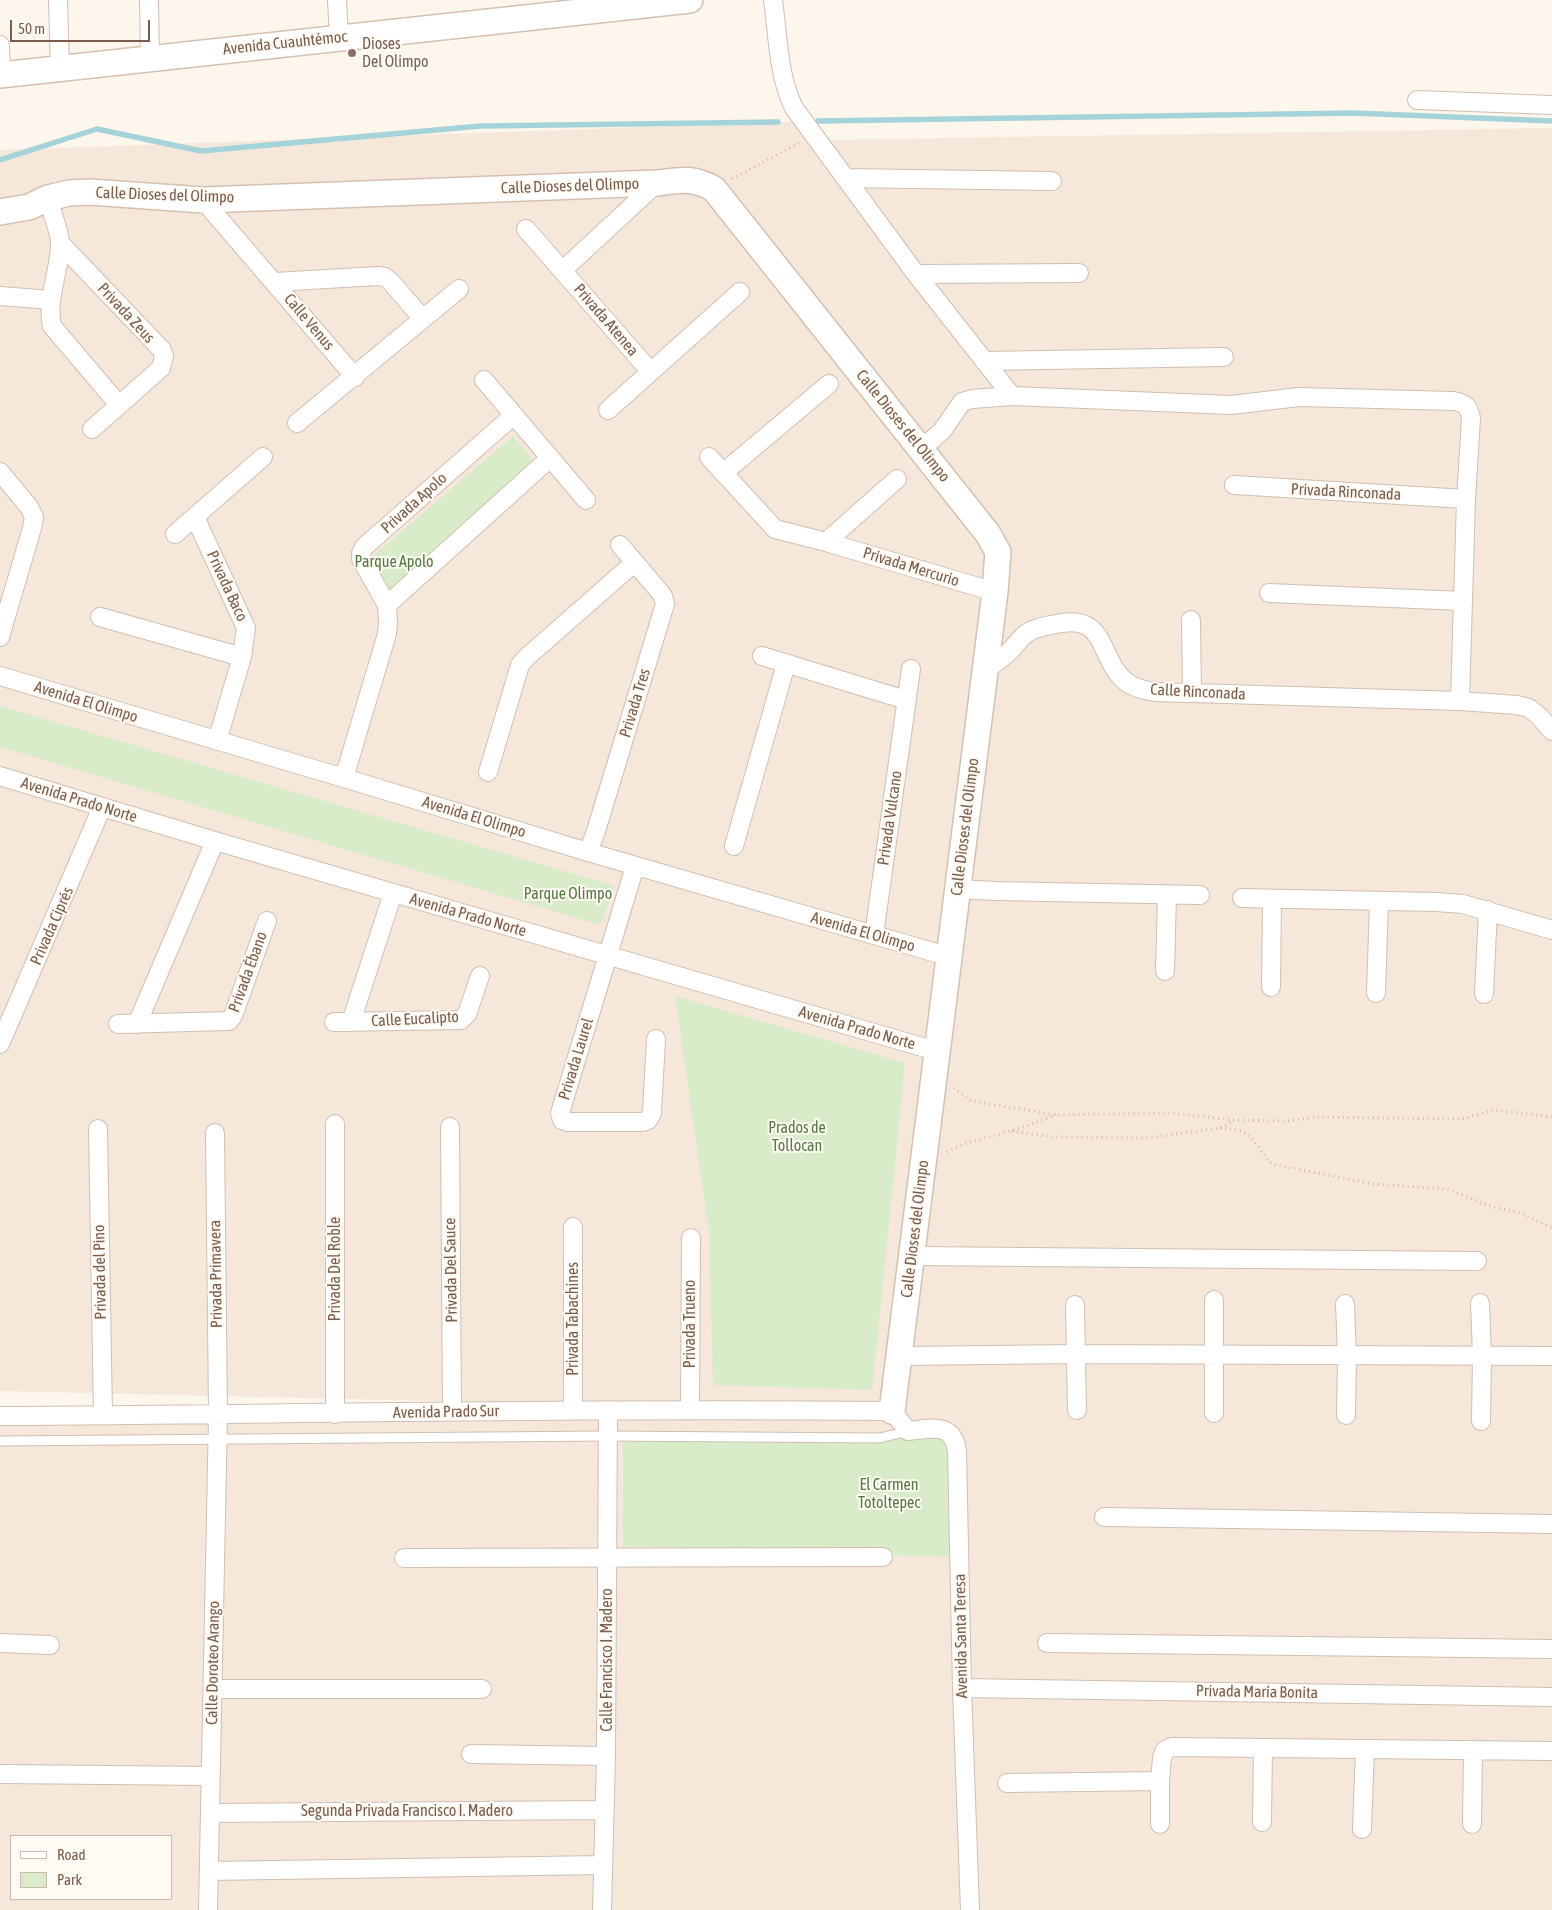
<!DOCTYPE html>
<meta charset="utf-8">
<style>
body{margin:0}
#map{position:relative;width:1552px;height:1910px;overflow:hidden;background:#fdf6ec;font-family:"Asap Condensed",sans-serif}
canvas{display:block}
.legend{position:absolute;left:10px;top:1835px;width:162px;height:65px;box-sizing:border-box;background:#fffaf3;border:1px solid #cabbb1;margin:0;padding:6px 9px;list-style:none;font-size:15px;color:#7a5c4d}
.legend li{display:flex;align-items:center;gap:10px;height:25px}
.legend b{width:25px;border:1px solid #cabbb1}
.scale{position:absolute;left:10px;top:20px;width:140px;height:22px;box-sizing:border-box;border:2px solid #7a5c4d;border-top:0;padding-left:6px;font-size:15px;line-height:18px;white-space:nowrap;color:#7a5c4d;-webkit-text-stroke:4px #fffaf3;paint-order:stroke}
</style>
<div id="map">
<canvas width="1552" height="1910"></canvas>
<ul class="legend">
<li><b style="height:6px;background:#fff"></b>Road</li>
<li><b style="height:14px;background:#d8ecc9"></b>Park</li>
</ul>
<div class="scale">50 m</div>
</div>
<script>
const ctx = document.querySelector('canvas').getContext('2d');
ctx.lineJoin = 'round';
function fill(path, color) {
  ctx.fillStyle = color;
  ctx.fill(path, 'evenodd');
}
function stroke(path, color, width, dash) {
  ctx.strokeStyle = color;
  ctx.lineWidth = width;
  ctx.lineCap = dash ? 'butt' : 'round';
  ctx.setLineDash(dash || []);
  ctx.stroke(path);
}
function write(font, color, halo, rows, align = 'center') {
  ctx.font = font + ' "Asap Condensed",sans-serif';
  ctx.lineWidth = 4;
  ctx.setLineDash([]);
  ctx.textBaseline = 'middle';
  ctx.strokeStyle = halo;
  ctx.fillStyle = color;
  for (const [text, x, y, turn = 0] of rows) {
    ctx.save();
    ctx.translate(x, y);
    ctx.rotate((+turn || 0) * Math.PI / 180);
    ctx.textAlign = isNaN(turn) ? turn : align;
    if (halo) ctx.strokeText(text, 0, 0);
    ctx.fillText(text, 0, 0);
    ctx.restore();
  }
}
fill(new Path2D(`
 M812,121L820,140L1552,128V1910H0V1422L858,1411L0,1391V150ZM11,1836H171V1899H11Z`), '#f5e8da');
fill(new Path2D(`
 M513,436L533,460L388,591L371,558Z
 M0,706L615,886L600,925L0,747Z
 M675,996L905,1063L872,1390L713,1385L709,1231Z
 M952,1434L949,1557L623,1546V1436Z`), '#d8ecc9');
stroke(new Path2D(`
 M818,121L1353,113L1552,121
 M0,160L97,129L201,151L481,126L778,122`), '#a5d3da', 5.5);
const service = new Path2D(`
 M0,1441L607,1436L880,1438L908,1431`);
const minor = new Path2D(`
 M58,0L60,68
 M149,0L150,58
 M337,0L339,38
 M773,0C778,36 778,76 794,108L916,274L1012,396
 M0,45L1,75
 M1417,100L1552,105
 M845,178L1052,181
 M48,198C51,211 60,231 60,244C60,271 46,298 52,326L119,405
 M203,200L355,377
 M526,229L650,371
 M60,243L162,350L164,356L161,368L92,429
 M563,270L657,183
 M916,274L1079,273
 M275,282L378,276L385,277L390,281L423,319
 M0,296L51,300
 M984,361L1224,357
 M484,380L586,500
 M608,410L740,292
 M297,423L459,289
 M921,449L942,431L962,402L972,399L1012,396L1231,405L1299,397L1454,401C1465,403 1469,407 1471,418L1466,499
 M709,457L775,529L826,542L995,592
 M0,472L29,507L34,517L32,528L0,637
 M723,473L829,384
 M1234,485L1466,499L1460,701
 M195,517L246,628L242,657L217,741
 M175,534L263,457
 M826,542L897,479
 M1269,593L1463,601
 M387,605L550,458
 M100,617L242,657
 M1191,620L1192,693
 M762,656L906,700
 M984,671C993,665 1001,659 1009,652C1015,646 1020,638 1027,633C1036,627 1046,626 1056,624C1108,613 1097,656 1125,681C1142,695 1171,692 1192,693L1460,701L1517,705L1529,708L1539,716L1552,731
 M0,676L344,778L588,852L950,957
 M488,772L520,665L527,657L634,563
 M0,776L215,841L936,1051
 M344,778L387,634L388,623L387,605L361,559V553L364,547L514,415
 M734,846L786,664
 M588,852L596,831L665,604L663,596L659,591L620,545
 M635,866L560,1113L562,1120L567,1122H643L648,1120L652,1113L656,1039
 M958,889L996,891L1200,895
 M1242,898L1436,902L1463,904L1552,930
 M874,935L911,669
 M1165,971L1167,895
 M1271,987L1272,899
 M1376,993L1379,901
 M1484,994L1488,910
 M334,1022L461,1020L467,1014L480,976
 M351,1022L393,893
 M118,1024L229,1021L233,1016L267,921
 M137,1024L215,841
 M0,1044L102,807
 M450,1127L452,1412
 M98,1129L103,1415
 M573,1227V1410
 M913,1256L1477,1261
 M1480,1303L1482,1355L1481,1421
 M1345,1304L1347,1355L1346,1415
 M1075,1305L1077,1410
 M900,1356L1077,1354L1552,1356
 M690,1409L691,1238
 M1214,1413V1300
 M335,1414V1124
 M0,1416C297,1414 595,1408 892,1411L908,1431C931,1429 953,1421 957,1451L962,1688L970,1910
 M1104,1517L1552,1524
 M404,1558L883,1557
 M0,1643L50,1645
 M1047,1643L1552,1649
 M962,1688L1552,1697
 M213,1689H482
 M471,1754L606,1756
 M0,1774L211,1776
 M1007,1783L1160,1781L1162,1758L1165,1750L1172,1747L1552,1751
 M210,1813L604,1810
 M1262,1822L1263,1748
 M1160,1824V1781
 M1472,1824L1473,1750
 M1362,1829L1365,1749
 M209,1871L603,1865
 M208,1910L218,1415L215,1133
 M602,1910L606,1756L608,1410`);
const secondary = new Path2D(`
 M0,75L690,0
 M0,212L29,207L48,198L69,193L90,192L203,200L657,183C680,180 693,177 714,189L988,534L998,552L995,592L892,1411`);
stroke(service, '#d1beb0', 11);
stroke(minor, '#d1beb0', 20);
stroke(secondary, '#d6c0b0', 28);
stroke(new Path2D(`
 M732,179L799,143
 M954,1088L971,1101L1057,1115L1169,1113L1234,1120L1288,1121L1316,1117L1462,1119L1494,1110L1552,1117
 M1220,1128L1243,1131L1252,1139L1272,1164L1373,1184L1447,1189L1493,1207L1518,1212L1552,1228
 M1012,1131L1053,1137L1147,1138L1220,1128L1233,1121
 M947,1152L969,1142L1012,1131L1056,1115`), '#d9b8a5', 3, [1, 4]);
stroke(service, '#fff', 9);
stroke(minor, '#fff', 18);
stroke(secondary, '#fff', 25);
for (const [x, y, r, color] of [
 [352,53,5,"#8d6e63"]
]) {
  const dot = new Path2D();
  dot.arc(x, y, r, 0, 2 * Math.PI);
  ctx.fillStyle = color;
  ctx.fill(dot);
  stroke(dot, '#fffaf3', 2);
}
write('16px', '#7a5c4d', '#fffaf3', [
 ["Avenida Cuauhtémoc",285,43,-6],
 ["Calle Dioses del Olimpo",570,186,-2],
 ["Calle Dioses del Olimpo",165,195,2],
 ["Privada Zeus",126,313,47],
 ["Privada Atenea",606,320,49],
 ["Calle Venus",309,322,50],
 ["Calle Dioses del Olimpo",903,426,51],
 ["Privada Rinconada",1346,492,3],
 ["Privada Apolo",414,503,-42],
 ["Privada Mercurio",911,567,17],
 ["Privada Baco",227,586,65],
 ["Calle Rinconada",1198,692,3],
 ["Avenida El Olimpo",86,702,17],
 ["Privada Tres",635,703,-73],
 ["Avenida Prado Norte",79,800,17],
 ["Avenida El Olimpo",474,817,17],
 ["Privada Vulcano",890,818,-82],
 ["Calle Dioses del Olimpo",965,827,-83],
 ["Avenida Prado Norte",468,915,16],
 ["Privada Ciprés",52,926,-66],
 ["Avenida El Olimpo",863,932,16],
 ["Privada Ébano",248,972,-70],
 ["Calle Eucalipto",415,1019,-3],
 ["Avenida Prado Norte",857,1028,16],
 ["Privada Laurel",576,1059,-73],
 ["Calle Dioses del Olimpo",915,1229,-83],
 ["Privada Del Roble",335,1269,-90],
 ["Privada Del Sauce",451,1270,-91],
 ["Privada del Pino",100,1272,-91],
 ["Privada Primavera",216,1274,-91],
 ["Privada Tabachines",573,1319,-90],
 ["Privada Trueno",690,1324,-90],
 ["Avenida Prado Sur",446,1412,-1],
 ["Avenida Santa Teresa",961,1636,-91],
 ["Calle Francisco I. Madero",607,1660,-90],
 ["Calle Doroteo Arango",213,1663,-89],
 ["Privada María Bonita",1257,1692,1],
 ["Segunda Privada Francisco I. Madero",407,1811]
]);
write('16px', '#785e54', '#fffaf3', [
 ["Dioses",362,44],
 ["Del Olimpo",362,62]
], 'left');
write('16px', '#537a41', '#fffaf3', [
 ["Parque Apolo",394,562],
 ["Parque Olimpo",568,894],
 ["Prados de",797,1128],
 ["Tollocan",797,1146],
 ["El Carmen",889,1485],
 ["Totoltepec",889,1503]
]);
</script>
